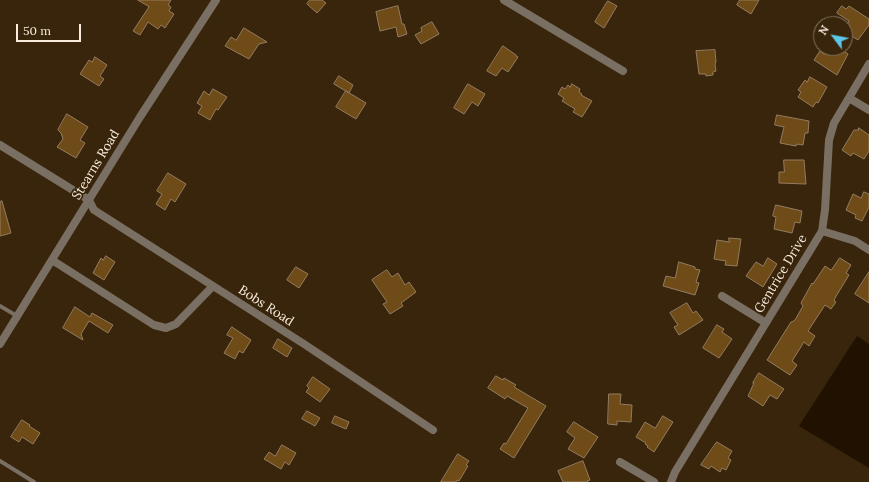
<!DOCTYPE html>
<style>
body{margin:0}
#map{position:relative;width:869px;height:482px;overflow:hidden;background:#38250b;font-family:Lora,serif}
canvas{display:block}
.north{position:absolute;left:813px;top:16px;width:40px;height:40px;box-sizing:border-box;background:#38250b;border:1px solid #85755f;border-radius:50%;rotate:302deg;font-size:11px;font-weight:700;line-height:16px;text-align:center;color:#f9ecde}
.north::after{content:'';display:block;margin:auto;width:14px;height:18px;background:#5dc7e8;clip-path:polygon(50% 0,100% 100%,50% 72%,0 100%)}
.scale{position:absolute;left:16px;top:24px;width:65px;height:18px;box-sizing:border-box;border:2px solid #f9ecde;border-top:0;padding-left:5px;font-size:12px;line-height:14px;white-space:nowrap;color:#f9ecde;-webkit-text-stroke:3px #38250b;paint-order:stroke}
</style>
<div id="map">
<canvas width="869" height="482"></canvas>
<div class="north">N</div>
<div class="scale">50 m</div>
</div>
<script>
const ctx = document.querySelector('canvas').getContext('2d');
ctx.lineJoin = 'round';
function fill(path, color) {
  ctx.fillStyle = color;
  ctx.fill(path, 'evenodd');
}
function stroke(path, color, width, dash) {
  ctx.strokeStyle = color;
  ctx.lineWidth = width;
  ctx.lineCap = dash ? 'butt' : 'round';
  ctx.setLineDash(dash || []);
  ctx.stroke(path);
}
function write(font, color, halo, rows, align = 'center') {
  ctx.font = font + ' Lora,serif';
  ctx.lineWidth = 3.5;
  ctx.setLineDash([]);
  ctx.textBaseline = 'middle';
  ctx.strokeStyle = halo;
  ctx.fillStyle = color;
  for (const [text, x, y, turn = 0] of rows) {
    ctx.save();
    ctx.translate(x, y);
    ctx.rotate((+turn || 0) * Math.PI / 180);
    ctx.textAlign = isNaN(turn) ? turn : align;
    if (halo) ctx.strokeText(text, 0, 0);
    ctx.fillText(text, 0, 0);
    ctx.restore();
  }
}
fill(new Path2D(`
 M857,336L869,344V468L799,426Z`), '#201100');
const building = new Path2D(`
 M138,0H171L168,5L171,7L169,11L174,14L165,28L161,25L158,29L148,22L140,35L133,31L149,7Z
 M310,0H322L326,3L317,13L307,4Z
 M740,0H759L751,14L737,5Z
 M608,1L617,6L604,28L595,22Z
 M398,6L402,24H404L407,34L398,37L396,27L380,31L376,12Z
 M842,6L846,9L849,6L869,19V25L858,40L845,32V27L849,21L837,13Z
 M432,22L439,34L421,44L415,35L422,31L421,28Z
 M244,28L267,42L259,44L249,59L225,46L231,37L236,40Z
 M503,46L516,55V56L518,57L508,72L502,68L496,76L487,71Z
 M828,48H839L848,54L837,75L814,60L820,51L824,54Z
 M715,50L716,62L715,64L716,71L713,72V75L706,76V74H699L696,51Z
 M95,57L107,65L100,76L104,79L99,86L80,74L89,60L92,62Z
 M339,76L353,85L349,93L334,84Z
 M810,77L827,87L818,103L816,102L813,107L798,97L801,92L798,90L805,80L807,82Z
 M468,84L485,94L478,106L472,102L464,114L454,108Z
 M572,84L580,89L579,92L582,94L581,95L592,101L582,117L573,112L575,109L562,101L564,98L558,94L562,87L565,89L568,85L570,87Z
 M213,89L227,97L218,110L216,109L210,120L198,113L202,106L197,103L204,91L209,95Z
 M346,91L366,103L356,119L336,107Z
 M67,114L88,127L80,140L85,143L76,158L57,147L63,139L61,133L58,130Z
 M777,115L809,121L808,133H805L803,145L797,144L796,146L780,143L784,127L775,125Z
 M859,128L869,135V151L864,159L853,153L851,156L842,150L854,130H858Z
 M784,160H804L806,184L779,183V172H784Z
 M168,173L186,184L175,202L171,199L165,210L156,204L162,194L157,191Z
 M864,192L869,194V207L862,221L855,218L856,215L846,210L853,194L861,198Z
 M2,201L11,233L0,236V202Z
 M776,205L802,211L800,223L795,222L792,233L774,229L776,217L773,216Z
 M729,238L741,239L737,266L725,265L726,261L714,259L717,240L729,242Z
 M106,256L115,262L104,280L93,273L101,258L103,260Z
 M768,258L777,264L763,287L746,276L756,262L763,266Z
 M840,258L851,265L846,273L849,275L835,298L834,301L836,302L831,309L825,305L808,331L815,336L809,346L804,342L792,361L797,365L790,375L767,360L791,322H792L795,320L803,306L801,303L812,283L813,284L825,266L831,270Z
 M679,262L695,267V269L700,270L696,282L699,283L695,295L663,286L666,276L675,278Z
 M296,267L308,274L299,288L287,280Z
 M387,270L392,277L398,273L405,285L409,282L416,292L401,303L403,306L390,314L383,304L387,302L372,280Z
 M869,272V303L855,294Z
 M687,303L693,313L696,311L703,320L679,335L674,327L678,325L670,313Z
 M75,307L90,317L92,313L113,325L108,333L89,321L81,334L83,340L63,328Z
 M717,325L724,329L722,332L732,339L719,358L703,348Z
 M232,327L251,340L243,353L239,351L235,359L224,353L233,338L227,335Z
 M278,339L292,348L287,357L273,348Z
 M759,373L784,389L777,399L770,395L763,406L748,396L754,383H753Z
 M496,376L503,380L504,378L516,385L514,387L546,406L514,458L500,449L504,443L506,444L528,408L507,396L505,399L488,388Z
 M313,377L330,389L320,402L306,392L309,388L307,386Z
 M609,394H621L620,404L632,405L631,422L617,421V425L608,424Z
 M307,411L320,418L315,426L302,419Z
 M335,416L349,422L346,429L332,423Z
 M663,416L673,422L654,452L647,447L648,446L645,444L646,443L636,437L645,422L655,428Z
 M22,420L30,425L29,426L40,433L33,444L22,437L19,442L11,437Z
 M574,422L598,437L584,458L568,449L575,438L567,432Z
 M717,442L732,451L728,458L731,460L726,470L722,468L720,472L711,466L709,469L701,465Z
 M282,445L296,453L289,465L285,462L281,469L264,459L269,452L275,456Z
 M458,454L469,461L466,465L468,466L459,481L457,480L456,482H441Z
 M583,461L590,480L587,481L588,482H563L558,471Z`);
fill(building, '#6f4b18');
stroke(building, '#937c61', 1);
stroke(new Path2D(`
 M0,306L17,316
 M0,461L34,482`), '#796f63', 4);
stroke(new Path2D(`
 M504,0L623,71
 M849,98L869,110
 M0,145L89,200L94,210L304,344L433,430
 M822,231L855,241L869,250
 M52,260L154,325L166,328L176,324L213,286
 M722,296L766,323
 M0,344L140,117L216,0
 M620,462L654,482
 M671,482L675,472L822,231L825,210L829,140L834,123L869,64`), '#796f63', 8);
write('13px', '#f9ecde', '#38250b', [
 ["Stearns Road",96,165,-59],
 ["Gentrice Drive",781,274,-59],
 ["Bobs Road",266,306,33]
]);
</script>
